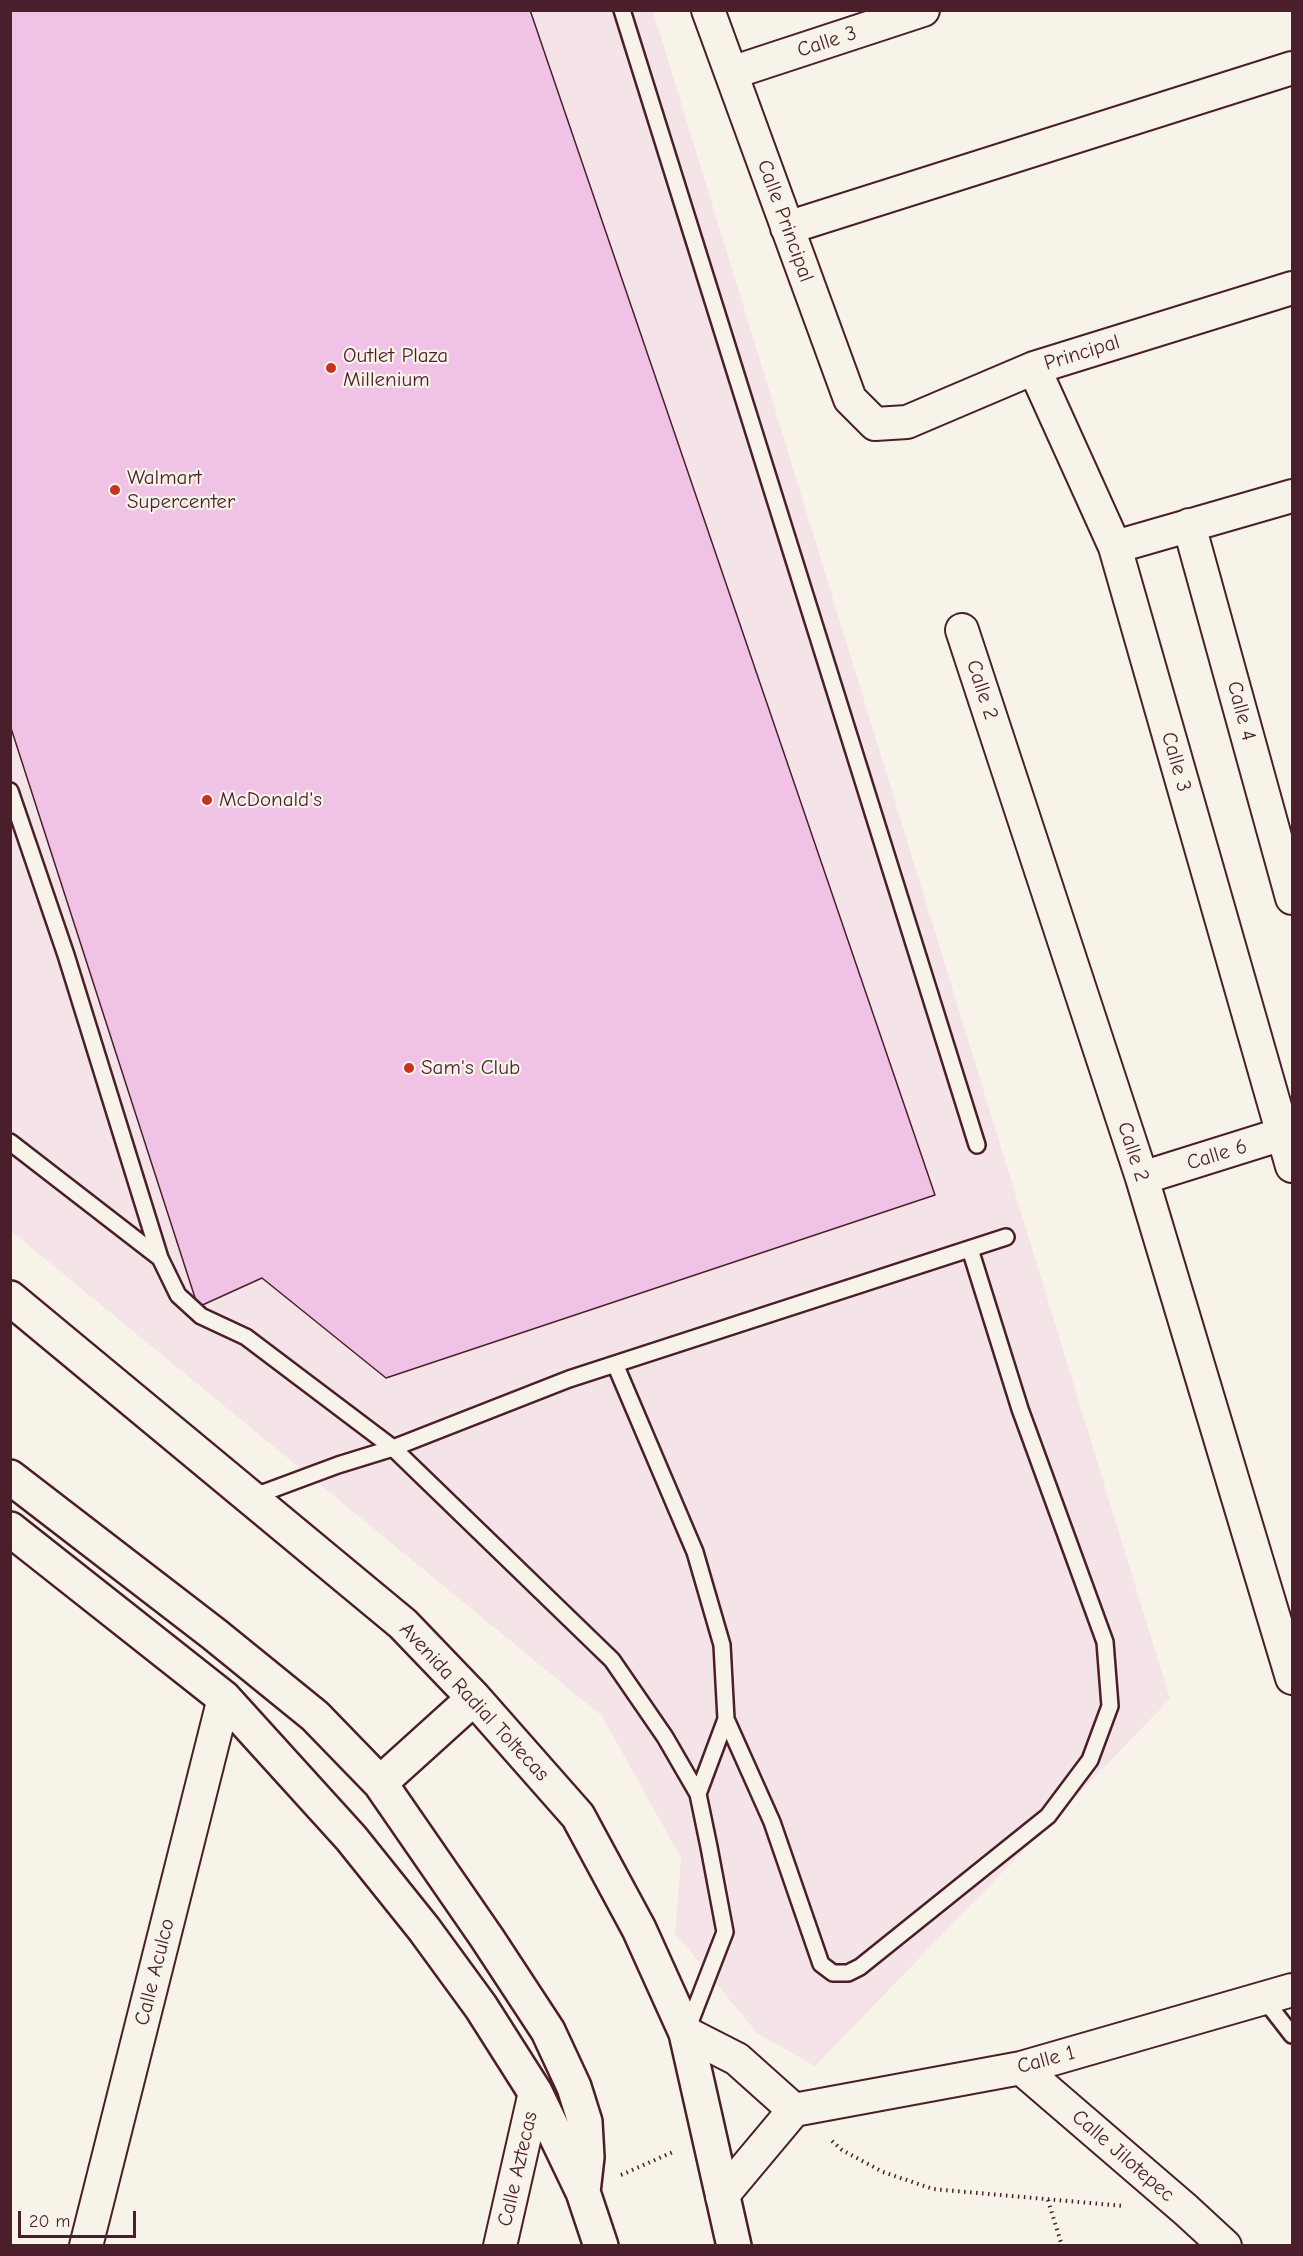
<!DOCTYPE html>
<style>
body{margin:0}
#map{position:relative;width:1303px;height:2256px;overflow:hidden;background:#f7f3e8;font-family:"Comic Neue",sans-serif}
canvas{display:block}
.frame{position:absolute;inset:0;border:12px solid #4a1f2b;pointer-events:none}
.scale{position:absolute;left:18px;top:2211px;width:118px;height:27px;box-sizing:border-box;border:3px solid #4a1f2b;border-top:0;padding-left:8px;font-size:18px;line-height:21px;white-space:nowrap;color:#4a1f2b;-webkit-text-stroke:4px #f7f3e8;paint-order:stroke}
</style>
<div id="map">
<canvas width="1303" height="2256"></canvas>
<div class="frame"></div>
<div class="scale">20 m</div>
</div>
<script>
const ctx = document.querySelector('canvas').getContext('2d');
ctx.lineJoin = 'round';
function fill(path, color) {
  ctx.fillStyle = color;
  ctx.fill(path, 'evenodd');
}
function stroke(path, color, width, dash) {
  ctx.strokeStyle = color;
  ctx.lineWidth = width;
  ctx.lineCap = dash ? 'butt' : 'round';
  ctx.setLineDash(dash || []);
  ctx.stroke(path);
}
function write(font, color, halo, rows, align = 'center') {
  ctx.font = font + ' "Comic Neue",sans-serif';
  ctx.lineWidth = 4.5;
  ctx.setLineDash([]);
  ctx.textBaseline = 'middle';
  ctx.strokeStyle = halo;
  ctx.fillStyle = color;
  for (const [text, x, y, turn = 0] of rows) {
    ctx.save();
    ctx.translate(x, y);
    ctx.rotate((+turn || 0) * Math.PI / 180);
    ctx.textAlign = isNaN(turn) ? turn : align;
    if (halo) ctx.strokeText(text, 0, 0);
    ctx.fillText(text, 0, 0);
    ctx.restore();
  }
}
fill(new Path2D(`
 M10,11H653L1170,1699L815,2066L757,2033L675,1933L681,1858L602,1716L11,1231Z`), '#f5e4e7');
const building = new Path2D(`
 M10,10H530L935,1195L386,1378L262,1278L198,1307L10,725Z`);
fill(building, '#efc2e6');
stroke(building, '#4a1f2b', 1.5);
const lane = new Path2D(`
 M622,10L977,1145
 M10,791L66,955L160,1258L178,1295L201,1316L246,1337L393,1448L612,1660L665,1737L698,1794L709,1847L725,1932L687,2030
 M10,1142L160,1258
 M615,1364L695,1552L722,1645L726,1719L772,1822L821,1964L833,1973H848L860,1967L1048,1816L1090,1760L1110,1706L1105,1642L1020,1409L970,1249
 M252,1497L338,1465L393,1448L569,1379L1006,1237
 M698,1794L726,1719
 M1264,1999L1292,2035`);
const street = new Path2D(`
 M708,10L850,399L875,424L907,422L1034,368L1292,288
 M731,73L923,10
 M787,228L1292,68
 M1034,368L1115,547L1292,1166
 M1189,525L1292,898
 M1115,547L1292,496
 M962,630L1142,1178L1292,1678
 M1142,1178L1292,1131
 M686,2033L737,2059L794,2110
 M1021,2068L1186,2210L1225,2246
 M722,2196L794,2110L1021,2068L1292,1990
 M86,2246L224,1698
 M500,2246L535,2092`);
const secondary = new Path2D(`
 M10,1298L403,1624L474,1698L578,1816L639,1929L686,2033L734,2246
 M10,1477L214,1634L315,1716L380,1783L487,1938L548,2031L574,2087L585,2122L587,2157L583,2192
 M10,1529L224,1698L351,1838L424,1929L481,2007L535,2092L583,2192L601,2246
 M380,1783L474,1698`);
stroke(lane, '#4a1f2b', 20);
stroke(street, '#4a1f2b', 36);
stroke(secondary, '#4a1f2b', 38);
stroke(new Path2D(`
 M832,2141L842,2150L883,2172L933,2189L1124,2206
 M621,2175L675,2151
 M1048,2200L1062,2246`), '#4a1f2b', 4, [1.5, 4.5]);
stroke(lane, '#f7f3e8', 15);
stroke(street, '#f7f3e8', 32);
stroke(secondary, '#f7f3e8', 33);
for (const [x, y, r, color] of [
 [331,368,6,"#c8321e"],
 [115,490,6,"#c8321e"],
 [207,800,6,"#c8321e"],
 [409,1068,6,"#c8321e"]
]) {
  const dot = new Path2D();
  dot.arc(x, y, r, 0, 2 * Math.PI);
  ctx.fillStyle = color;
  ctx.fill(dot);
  stroke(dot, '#f7f3e8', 2);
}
write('21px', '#4a1f2b', '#f7f3e8', [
 ["Calle 3",827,42,-18],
 ["Calle Principal",785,221,70],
 ["Principal",1082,353,-17],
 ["Calle 2",982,690,72],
 ["Calle 4",1241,711,75],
 ["Calle 3",1176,762,74],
 ["Calle 2",1133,1152,72],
 ["Calle 6",1217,1155,-17],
 ["Avenida Radial Toltecas",474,1702,47],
 ["Calle Aculco",155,1972,-76],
 ["Calle 1",1046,2060,-15],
 ["Calle Jilotepec",1123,2156,41],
 ["Calle Aztecas",518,2169,-77]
]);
write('21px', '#4a1f2b', '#f7f3e8', [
 ["Outlet Plaza",343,356],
 ["Millenium",343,380],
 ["Walmart",127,478],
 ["Supercenter",127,502],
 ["McDonald's",219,800],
 ["Sam's Club",421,1068]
], 'left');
</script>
